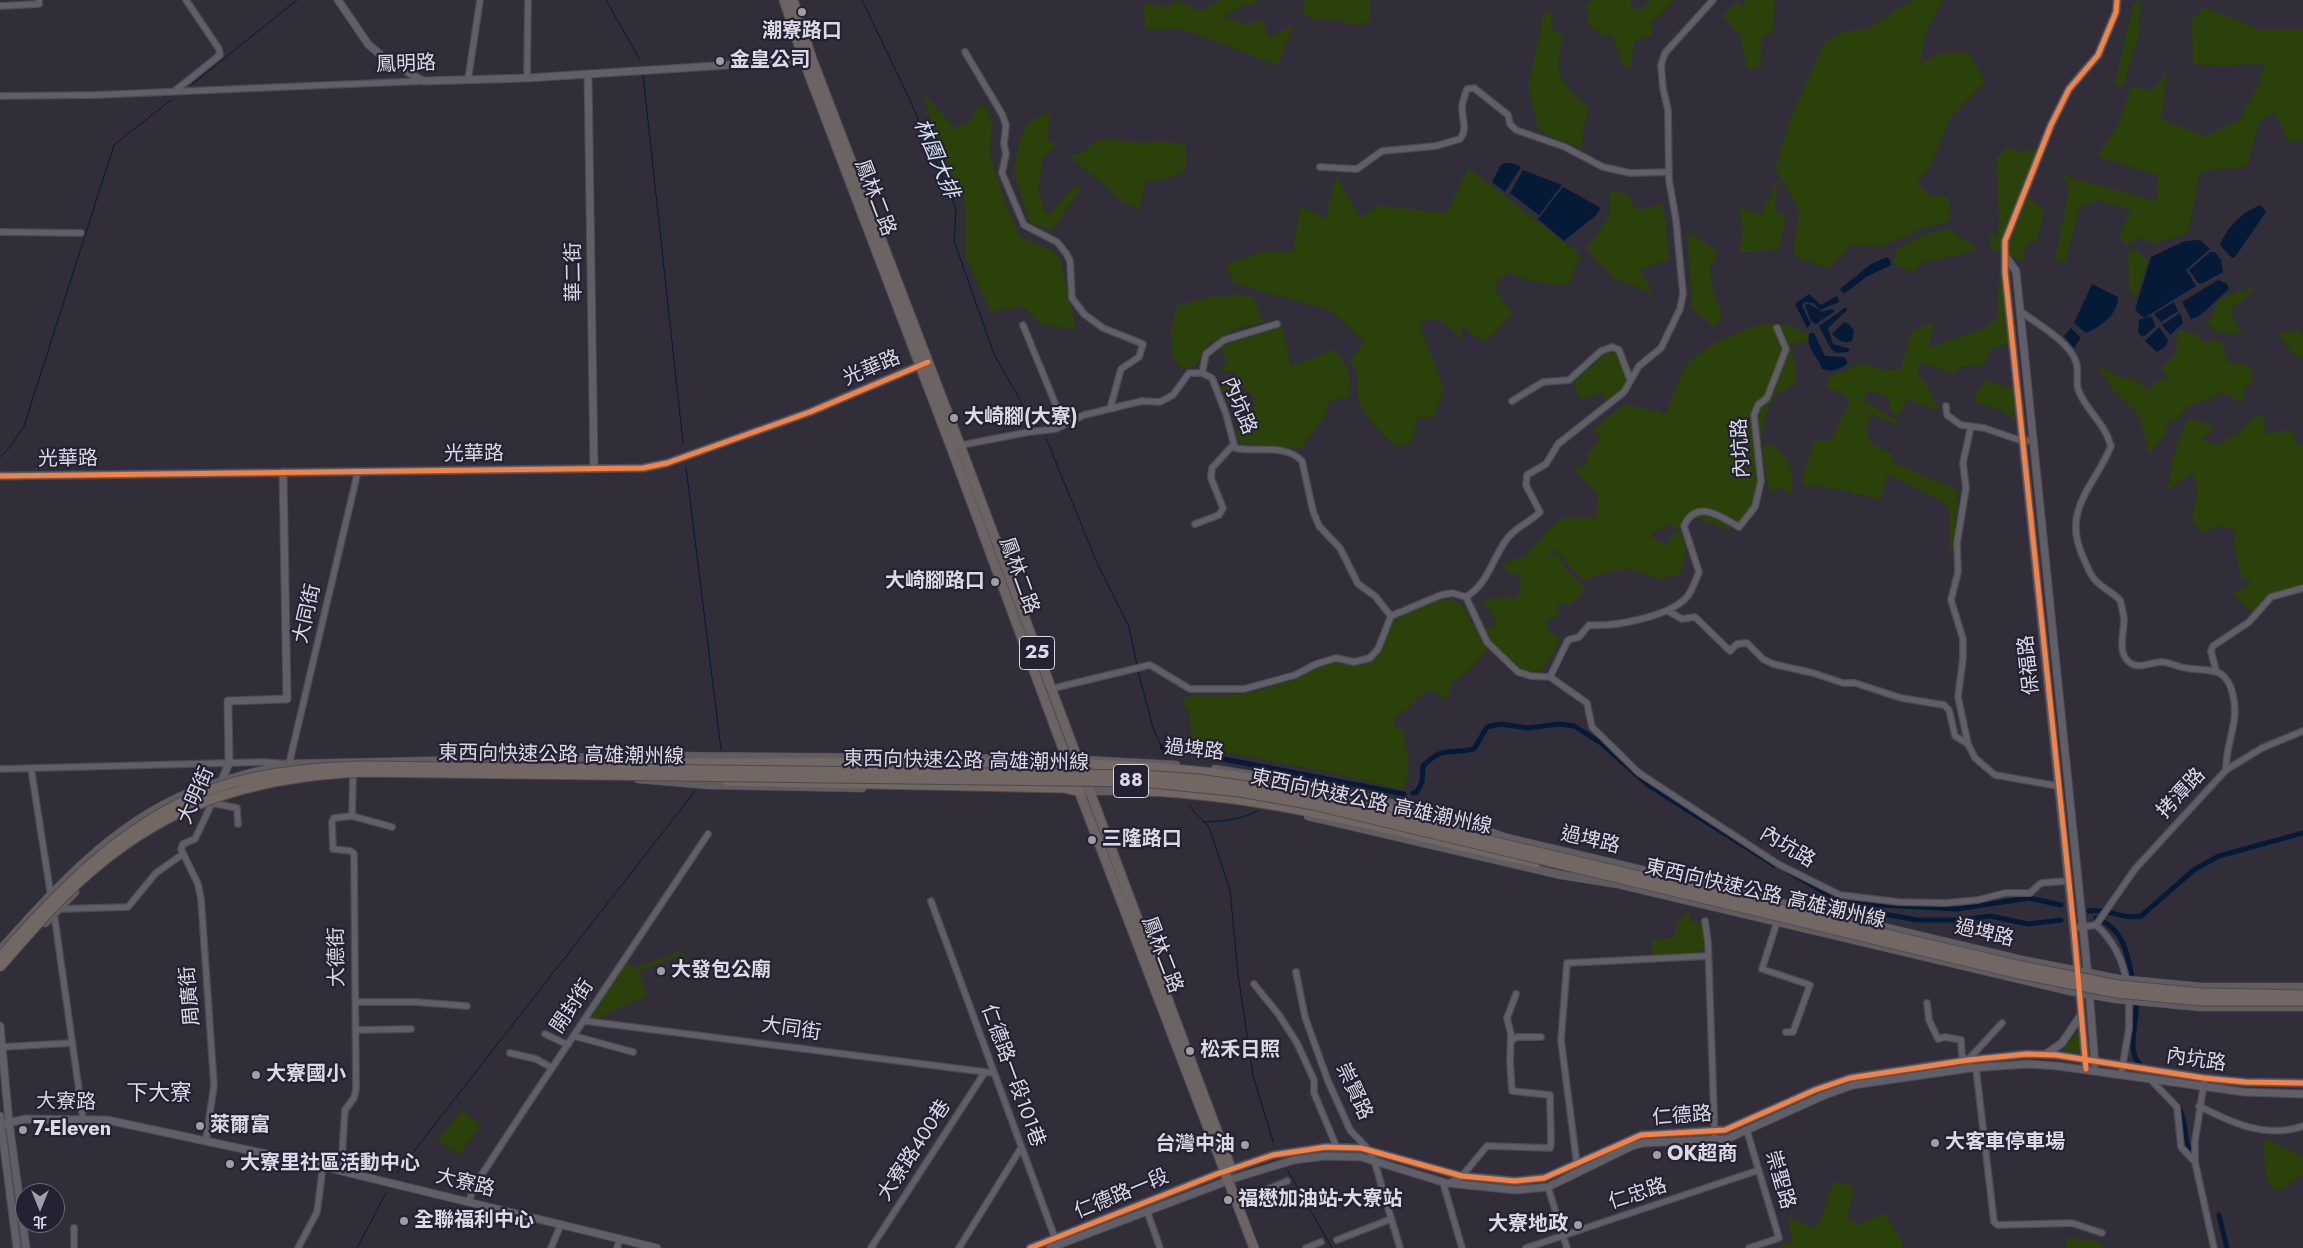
<!DOCTYPE html>
<meta charset="utf-8">
<style>
body{margin:0}
#map{position:relative;width:2303px;height:1248px;overflow:hidden;background:#312e39;font-family:Jost,"Noto Sans TC",sans-serif}
canvas{display:block}
.north{position:absolute;left:15px;top:1183px;width:50px;height:50px;box-sizing:border-box;background:#242133;border:1px solid #6e6b7b;border-radius:50%;rotate:180deg;font-size:14px;font-weight:700;line-height:20px;text-align:center;color:#dcd9e6}
.north::after{content:'';display:block;margin:auto;width:18px;height:22px;background:#a09da9;clip-path:polygon(50% 0,100% 100%,50% 72%,0 100%)}
</style>
<div id="map">
<canvas width="2303" height="1248"></canvas>
<div class="north">北</div>
</div>
<script>
const ctx = document.querySelector('canvas').getContext('2d');
ctx.lineJoin = 'round';
function fill(path, color) {
  ctx.fillStyle = color;
  ctx.fill(path, 'evenodd');
}
function stroke(path, color, width, dash) {
  ctx.strokeStyle = color;
  ctx.lineWidth = width;
  ctx.lineCap = dash ? 'butt' : 'round';
  ctx.setLineDash(dash || []);
  ctx.stroke(path);
}
function write(font, color, halo, rows, align = 'center') {
  ctx.font = font + ' Jost,"Noto Sans TC",sans-serif';
  ctx.lineWidth = 4.5;
  ctx.setLineDash([]);
  ctx.textBaseline = 'middle';
  ctx.strokeStyle = halo;
  ctx.fillStyle = color;
  for (const [text, x, y, turn = 0] of rows) {
    ctx.save();
    ctx.translate(x, y);
    ctx.rotate((+turn || 0) * Math.PI / 180);
    ctx.textAlign = isNaN(turn) ? turn : align;
    if (halo) ctx.strokeText(text, 0, 0);
    ctx.fillText(text, 0, 0);
    ctx.restore();
  }
}
fill(new Path2D(`
 M1177,0L1200,11L1221,0H1257L1256,3L1243,5L1223,17L1245,24L1261,19L1270,37L1294,24L1277,65L1191,32L1172,28L1146,30L1143,3L1166,7Z
 M1306,0H1370V22L1351,25L1339,19H1312L1301,10Z
 M1593,0H1631L1632,8L1641,10L1650,0H1675L1651,23L1652,35L1635,40L1630,67L1623,66L1612,36L1601,34L1588,25L1586,5Z
 M1744,0H1775L1773,33L1762,35L1760,67L1747,69L1740,35L1723,16L1737,1L1743,7Z
 M1912,0H1943L1925,34L1920,64L1940,53L1969,52L1985,82L1950,118L1928,171L1917,181L1927,194L1948,197L1950,220L1921,229L1882,246L1851,244L1828,268L1793,255L1799,209L1775,169L1791,116L1824,43L1841,32L1866,29Z
 M2141,0L2139,33L2123,86L2114,85L2133,5Z
 M2204,7L2260,29H2303V140L2288,142L2275,112L2260,120L2247,166L2200,171L2188,233L2151,244L2143,236L2126,245L2119,235L2131,210L2099,200L2080,206L2065,263L2055,259L2069,190L2063,175L2156,201L2158,175L2097,156L2118,125L2131,87L2153,90L2167,71L2161,119L2205,136L2240,119L2259,83L2264,63L2222,66L2193,64L2192,20Z
 M1551,12V29L1563,36C1561,47 1556,63 1560,75C1565,86 1580,101 1589,107L1583,128L1582,149C1572,144 1541,134 1538,129L1528,88L1543,14Z
 M922,92L955,128L969,121L981,102L992,118L990,154L1004,200L1020,237L1051,249L1060,258L1076,329L1040,324L1023,306L991,312L966,259L965,204L939,147Z
 M1045,113L1051,115L1046,140L1057,144L1043,157L1038,190L1045,213L1050,214L1074,185L1082,188L1051,230L1029,223L1014,172L1020,138L1027,123Z
 M1116,138C1139,148 1163,137 1186,145V171L1162,180L1145,181L1139,210L1123,202L1070,156L1085,151L1095,140Z
 M2008,147L2020,152L2038,148L2011,213L2001,252L1990,248L1991,230L1997,237L1999,220L1996,158Z
 M1468,168L1580,254L1569,285L1530,281L1510,272L1497,281L1496,290L1513,314L1484,343L1461,324V341C1451,327 1442,314 1423,321L1420,327L1444,388L1434,417H1417L1412,442L1396,447C1382,433 1365,420 1359,401C1355,384 1363,376 1350,360L1364,342L1330,310L1234,283L1225,264L1265,251L1293,252L1300,205L1325,219L1336,176L1360,217L1379,205L1446,213Z
 M1777,180L1775,212L1786,216L1779,249L1739,252L1743,230L1739,207L1761,214Z
 M1609,190L1628,195L1636,210L1663,204L1669,259L1639,269L1654,294L1613,277L1586,249L1610,215Z
 M2028,197L2044,210L2037,241L2026,244L2023,261L2008,255L2007,243Z
 M1947,228L1977,248L1960,255L1924,261L1911,272L1893,263L1896,249L1921,236Z
 M1687,230L1718,252L1710,266L1711,284L1722,317L1714,327L1692,307Z
 M2134,248L2148,260L2136,298L2129,291L2128,251Z
 M2003,272L2009,344L1991,348C1980,379 1975,358 1955,370L1954,374L1920,362L1918,375L1925,383L1940,411L1907,399L1899,415L1890,411L1889,397L1867,390L1864,401L1897,420L1900,427L1871,414L1867,425L1869,442L1892,454L1895,463L1958,490L1954,546L1949,553L1950,515L1946,503L1887,474L1881,499L1818,485L1805,486L1802,478L1814,441L1831,440L1850,401L1843,393L1827,388V377L1861,363L1883,369L1900,370L1912,331L1933,322L1929,347L1987,327L1997,319L1999,276V273Z
 M2257,287L2230,310L2241,333L2216,332L2207,322L2220,299L2230,293Z
 M1236,294L1253,296L1263,322L1237,328L1208,344L1196,365L1181,369L1171,356V334L1176,306L1214,295L1225,297Z
 M1766,323L1785,324L1808,334L1807,341L1790,344L1795,363V382L1777,395L1768,407L1758,450L1764,484L1756,504L1742,525L1726,529L1696,518L1677,530L1672,523L1654,532L1651,537L1666,545L1674,534L1683,531L1687,545L1680,575L1658,579L1629,569L1611,571L1582,580L1555,549L1535,563L1551,553L1558,555L1563,565L1585,589L1571,604H1557L1560,616L1547,619V629L1560,637L1548,663L1539,672L1521,669L1501,650L1491,646C1475,660 1472,673 1450,682L1449,700L1428,689L1407,709L1395,716L1394,726L1403,731C1405,757 1415,763 1403,790L1321,770L1192,746L1189,710L1181,705L1188,695H1230L1265,689L1335,660C1368,668 1380,641 1392,616C1400,614 1408,612 1416,609C1436,601 1440,596 1462,603L1471,622L1481,629L1493,626L1496,621L1482,599L1517,597L1522,583L1519,575L1523,571L1514,576L1501,564L1526,555L1547,531L1563,517L1596,518L1598,493L1571,467L1588,466V454L1601,436L1592,430L1624,404L1666,413C1672,400 1679,374 1688,364C1707,342 1739,331 1766,323Z
 M1282,325L1291,366L1334,349L1348,369L1350,396L1329,401L1324,416L1302,448L1239,443L1236,431L1251,416L1255,398L1245,388L1225,395L1218,385L1236,382L1235,372L1220,371L1227,361L1220,348L1228,342Z
 M2297,328L2303,336V360L2294,355L2279,335L2283,331L2291,333Z
 M2178,330L2196,333L2202,342L2215,340L2222,343L2227,362L2241,363L2250,367L2253,381L2244,389V397L2239,402L2228,394L2217,392V397L2190,405L2174,422L2169,419L2165,435L2149,454L2139,415L2112,389L2096,363L2120,377L2133,378L2148,391L2156,381L2170,378L2161,369L2176,353Z
 M1616,352L1627,379L1623,391L1608,404L1602,392L1579,399L1573,383L1606,353Z
 M1985,380L2013,388L2014,420L2000,410L1977,402L1974,396Z
 M2263,414L2266,434L2291,429L2298,446L2303,444V570L2300,571L2303,573V583C2279,595 2271,586 2253,613L2232,594L2250,583V578L2242,579L2234,547L2235,530L2221,525L2201,532L2192,520L2197,487L2192,472L2167,491C2171,466 2175,441 2188,419L2208,423L2214,431L2201,438L2217,445L2239,432L2253,417Z
 M1769,443C1789,454 1796,472 1791,495L1783,488L1771,491L1767,485L1762,446Z
 M1689,911L1691,922H1702L1706,941L1704,950L1697,951V953L1652,955L1651,940L1676,937C1673,924 1679,919 1689,911Z
 M683,950L693,977L692,978L682,954L638,971L647,995L589,1022L626,956L632,968Z
 M2079,1030L2081,1053L2061,1050Z
 M462,1110L481,1125L459,1155L437,1140Z
 M2263,1137L2303,1156V1175L2276,1192L2266,1179Z
 M1833,1182L1850,1184L1854,1188L1847,1218L1858,1225L1885,1213L1903,1244L1902,1248H1775L1792,1241L1788,1217L1814,1228L1821,1218Z
 M2067,1237L2100,1241L2104,1248H2065Z`), '#2a410a');
fill(new Path2D(`
 M1505,163H1512L1521,167L1505,192L1492,182L1501,165Z
 M1523,170L1562,185L1539,215L1510,193Z
 M1563,187L1601,208L1595,216L1564,241L1538,219Z
 M2261,205L2266,212L2235,257L2232,258L2220,245C2227,227 2243,211 2261,205Z
 M2200,240L2210,249L2186,270L2196,286L2144,318L2135,310L2151,257L2185,241Z
 M2210,252H2215L2221,260L2223,272L2201,284L2198,283L2189,270Z
 M1887,257L1890,260L1891,265L1866,277L1844,294L1840,289L1871,264Z
 M2218,280L2227,284L2229,289C2219,297 2200,319 2191,319L2182,302Z
 M2092,284L2118,297C2118,315 2100,327 2086,333L2074,323Z
 M1809,294L1821,305L1837,296L1839,302L1820,310L1813,303L1804,302L1802,306L1811,324L1807,328L1795,304Z
 M2174,302L2178,311L2161,322L2154,314Z
 M1809,304L1822,312L1832,309L1835,311L1816,324L1811,321L1805,305Z
 M1846,307L1847,310L1828,328L1833,344L1850,349L1848,352L1836,353L1831,349L1819,326Z
 M2180,313L2183,323L2170,335L2162,325Z
 M2151,316L2156,326L2143,337L2138,333L2139,320Z
 M1844,322L1849,324L1854,331L1852,341C1844,344 1838,340 1832,334Z
 M2159,327L2168,340L2166,346L2157,352L2145,341Z
 M2071,328L2081,338L2074,348L2064,336Z
 M1810,333H1814L1825,356L1843,357L1847,360V364C1839,370 1831,372 1822,369C1819,357 1804,347 1810,333Z`), '#041a37');
stroke(new Path2D(`
 M606,0L640,60
 M862,0L908,96L956,208L954,241L994,354L1028,414L1040,429
 M643,75L683,443
 M191,85L297,0
 M1046,438L1097,563L1129,627L1137,665
 M0,457L12,445L24,426L114,145L171,100
 M686,467L721,750
 M1138,671L1153,728L1166,756
 M1189,806L1209,827L1230,890L1238,974L1253,1076L1273,1141
 M1203,822C1223,821 1240,820 1258,811
 M1288,1171L1332,1248
 M397,1173L695,791
 M357,1248L386,1193`), '#041a37', 1);
stroke(new Path2D(`
 M1162,747L1404,794
 M1413,793H1416L1422,782L1423,766C1444,745 1448,755 1474,749L1487,727L1500,724L1528,728L1559,724L1574,726L1601,743L1648,785L1774,865
 M1789,872L1836,899L1862,904L1957,909L2029,898L2061,905
 M1862,904L1873,912L1917,920H1961L1990,916L2028,924L2061,920
 M2089,911C2108,908 2122,920 2141,916L2195,869L2219,856L2303,833
 M2096,918C2125,929 2128,956 2133,983
 M2136,998C2139,1016 2126,1051 2139,1063
 M2176,1103C2186,1115 2183,1134 2189,1149
 M2219,1215L2227,1248`), '#041a37', 5);
const minor = new Path2D(`
 M0,6L39,4V0
 M965,52L1002,114L1006,125L1004,144L1006,154L1002,173L1024,225L1057,242L1066,253L1070,261L1072,298L1084,314L1103,328L1143,344L1139,357L1121,369L1110,409
 M527,78L528,0
 M468,80L480,0
 M176,90L220,55L219,49L186,0
 M0,96L95,95L423,81
 M1320,167L1357,169L1382,151L1436,146L1460,139C1468,128 1462,120 1462,108C1462,102 1465,95 1467,89L1474,88L1508,115L1510,124L1516,130L1565,147L1603,167L1630,173L1669,172
 M0,232L81,233
 M2020,311C2036,323 2070,342 2076,362C2079,371 2076,381 2078,389C2085,410 2104,421 2111,446C2095,486 2061,509 2083,557C2087,565 2089,574 2096,581C2103,588 2113,593 2120,600C2122,606 2123,613 2124,619C2124,632 2118,650 2127,660C2137,672 2151,661 2163,662C2171,663 2178,667 2186,668C2210,672 2226,665 2233,695C2240,723 2225,744 2226,770
 M1023,325L1064,425
 M1202,373L1206,354L1224,340L1277,324
 M1512,401L1543,382L1569,380L1601,351L1612,347L1619,350L1630,379
 M1946,406L1947,415L1961,425L1984,428L2022,441L2033,440
 M1971,426L1963,463L1966,488L1957,543L1958,572L1951,600L1963,639V658L1958,697L1968,744L1975,758L1995,775L2058,786
 M957,446L1029,432L1056,429L1084,415L1142,401L1160,402L1173,395L1189,373H1202L1212,378L1226,414L1235,448C1256,453 1285,443 1302,461L1313,511L1319,526L1340,548L1358,584L1375,596L1391,616
 M1195,524L1219,515L1223,508L1211,478L1212,468L1233,445
 M1466,597L1487,642L1518,672L1531,676L1550,677L1587,703L1592,727L1639,773L1778,864L1840,895L1899,902L1945,903L1978,900L2005,893H2030L2041,883L2068,881
 M1466,597C1487,584 1491,563 1504,543C1513,528 1528,524 1540,512L1526,485L1527,475L1546,464L1558,444L1624,392L1639,366L1661,348L1680,309L1683,294L1676,220L1669,180L1668,110L1663,88L1661,65L1665,53L1713,0
 M1668,611L1682,619L1695,617L1730,651L1737,644L1747,643L1763,659L1773,664L1813,673L1843,683H1855L1901,698L1944,705L1949,710L1955,736L1968,744
 M2216,671L2211,651L2213,646L2249,622L2271,597L2303,588
 M1550,677L1568,640L1579,637L1589,625C1614,627 1666,617 1685,599C1692,593 1695,581 1699,572L1684,526C1697,498 1721,517 1739,527L1755,507L1761,481L1754,415L1758,405L1767,398L1786,349L1777,328
 M1050,689L1150,665L1190,689H1244L1295,675L1316,664L1336,658L1354,662L1370,658L1378,649L1391,616L1441,595L1452,593L1466,597
 M31,768L51,897
 M0,769L264,762L289,764L358,471
 M352,816L392,827
 M931,901L1055,1238
 M58,909L128,907L156,873L183,854
 M54,913L83,1119
 M1705,921L1708,942L1715,1142
 M1777,922L1762,969L1810,985L1793,1032H1786
 M2096,925C2114,941 2123,960 2127,983
 M2074,928L2096,925L2135,869L2226,770L2262,748L2303,731
 M1296,972L1305,1017L1328,1081L1350,1130L1368,1149L1374,1160L1400,1248
 M1254,984L1279,1015L1297,1043L1314,1080V1093L1337,1148
 M356,1002H416L467,1006
 M1927,1003L1929,1020L1938,1039L1945,1037L1961,1040L1962,1057L1968,1060
 M585,1021L993,1073
 M356,1030L411,1029
 M545,1034L568,1045
 M574,1036L633,1052
 M1512,1040L1517,1037H1541
 M2,1047L72,1043
 M510,1053L536,1059L552,1068
 M1969,1063L1968,1060L2002,1023
 M1976,1068L1994,1222L1998,1225L2072,1223L2102,1233
 M2121,1075L2129,1028V997
 M2150,1079L2177,1107L2181,1147L2195,1162
 M2204,1083L2195,1141V1162L2214,1248
 M2199,1106C2232,1123 2266,1139 2303,1126
 M1747,1131L1779,1238L1749,1248
 M206,1140L214,1085L201,899L198,884L181,849L183,844L195,839L212,803L237,808L238,824
 M1577,1165L1561,1040L1567,963L1708,956
 M341,1170L345,1110L354,1098L356,1089L354,854L351,851L333,849L332,822L334,818L352,816L353,776
 M1548,1187L1567,1248
 M1242,1200L1287,1181
 M469,1201L475,1185L522,1113L708,834
 M1147,1211L1160,1248
 M74,1228V1248
 M1337,1240L1391,1219
 M298,1248L317,1212L323,1166
 M551,1248L561,1224
 M617,1248L620,1238
 M871,1248L985,1072
 M959,1248L1021,1148
 M1306,1248L1321,1242
 M1462,1248L1444,1186L1462,1176L1487,1146L1550,1148L1551,1144L1550,1095L1512,1091L1510,1061L1511,1034L1507,1018L1516,994
 M1526,1248L1759,1170`);
const tertiary = new Path2D(`
 M338,0L368,44L383,57L423,81L527,78L807,60
 M588,74L594,469
 M2006,257L2016,271L2088,977
 M0,476L643,468L667,463L810,412L923,364
 M220,785L229,763L228,701L287,699L283,472
 M2078,974L2005,272V241L2051,125L2069,89L2098,55L2116,12L2117,0
 M2079,987L2086,1069
 M2089,990L2095,1064
 M0,1026L9,1122L26,1248
 M2046,1054L2062,1043L2081,1015
 M0,1116L17,1248
 M0,1125L25,1119L107,1120L304,1162L657,1248
 M1030,1248L1217,1174L1273,1155L1326,1147L1361,1148L1462,1176L1515,1181L1544,1178L1641,1135L1725,1130L1815,1090L1850,1078L1968,1060L2027,1054L2056,1055L2204,1078L2245,1082L2303,1083
 M1050,1248L1235,1178L1294,1160L1325,1156L1361,1157L1446,1183L1516,1190L1548,1187L1632,1146L1643,1143L1727,1139L1825,1095L1853,1085L1971,1068L2028,1064L2057,1066L2244,1092L2303,1094`);
const secondary = new Path2D(`
 M1215,769L1295,782
 M638,779L709,785L862,788
 M1073,791H1149
 M1338,791L1438,814L1507,838L2022,960L2119,979L2202,987H2303
 M1308,816L1561,875L1618,884L2070,991L2116,999L2200,1007H2303
 M45,923L75,892
 M0,950C53,890 111,826 186,794C220,780 254,772 289,764L657,756L1067,759L1176,765`);
const primary = new Path2D(`
 M784,0L804,61L951,447L1069,765L1254,1248
 M793,0L812,59L960,445L1231,1168`);
const trunk = new Path2D(`
 M597,765C713,762 829,762 945,763C1044,763 1145,762 1243,777C1322,789 1400,810 1477,834
 M727,781L1064,788L1079,791
 M1144,791C1277,796 1406,835 1536,863`);
stroke(minor, '#4c4a53', 8);
stroke(tertiary, '#4c4a53', 9);
stroke(secondary, '#4c4a53', 9);
stroke(primary, '#4c4a53', 11);
stroke(trunk, '#4c4a53', 11);
stroke(minor, '#605e66', 5.5);
stroke(tertiary, '#605e66', 7);
stroke(secondary, '#615c5f', 8);
stroke(primary, '#6c6462', 9);
stroke(trunk, '#726762', 9);
const trunkBridge = new Path2D(`
 M0,957C65,884 134,811 231,783C274,771 319,767 363,766L1143,775L1198,779L1275,790L2021,966L2118,985L2202,993L2303,995
 M0,967C24,940 48,911 75,886C160,806 247,777 363,772L1142,782L1240,792L1313,805L2019,974L2117,993L2201,1001H2303`);
stroke(trunkBridge, '#4c4a53', 11, []);
stroke(trunkBridge, '#726762', 9);
stroke(new Path2D(`
 M0,476L643,468L667,463L810,412L928,362
 M2086,1069L2074,930L2005,272V241L2051,125L2069,89L2098,55L2116,12L2117,0
 M1030,1248L1217,1174L1273,1155L1326,1147L1361,1148L1462,1176L1515,1181L1544,1178L1641,1135L1725,1130L1815,1090L1850,1078L1968,1060L2027,1054L2056,1055L2204,1078L2245,1082L2303,1083`), '#f48246', 5);
for (const [x, y, r, color] of [
 [802,12,5,"#a09da9"],
 [720,61,5,"#a09da9"],
 [954,418,5,"#a09da9"],
 [995,582,5,"#a09da9"],
 [1092,840,5,"#a09da9"],
 [661,971,5,"#a09da9"],
 [1190,1051,5,"#a09da9"],
 [256,1075,5,"#a09da9"],
 [200,1126,5,"#a09da9"],
 [23,1130,5,"#a09da9"],
 [1935,1143,5,"#a09da9"],
 [1245,1145,5,"#a09da9"],
 [1657,1155,5,"#a09da9"],
 [230,1164,5,"#a09da9"],
 [1228,1200,5,"#a09da9"],
 [404,1221,5,"#a09da9"],
 [1578,1225,5,"#a09da9"]
]) {
  const dot = new Path2D();
  dot.arc(x, y, r, 0, 2 * Math.PI);
  ctx.fillStyle = color;
  ctx.fill(dot);
  stroke(dot, '#242133', 2);
}
for (const [x, y, w] of [
 [1037,653,35],
 [1131,781,35]
]) {
  const box = new Path2D();
  box.roundRect(x - w / 2, y - 16.5, w, 33, 4);
  ctx.fillStyle = '#242133';
  ctx.fill(box);
  stroke(box, '#dcd9e6', 1);
}
write('bold 19px', '#dcd9e6', null, [
 ["25",1037,653],
 ["88",1131,781]
]);
write('bold 20px', '#dcd9e6', '#242133', [
 ["潮寮路口",802,32,"center"],
 ["金皇公司",730,61],
 ["大崎腳(大寮)",964,418],
 ["大崎腳路口",985,582,"right"],
 ["三隆路口",1102,840],
 ["大發包公廟",671,971],
 ["松禾日照",1200,1051],
 ["大寮國小",266,1075],
 ["萊爾富",210,1126],
 ["7-Eleven",33,1130],
 ["大客車停車場",1945,1143],
 ["台灣中油",1235,1145,"right"],
 ["OK超商",1667,1155],
 ["大寮里社區活動中心",240,1164],
 ["福懋加油站-大寮站",1238,1200],
 ["全聯福利中心",414,1221],
 ["大寮地政",1568,1225,"right"]
], 'left');
write('20px', '#dcd9e6', '#242133', [
 ["鳳明路",406,65,-2],
 ["鳳林二路",874,198,69],
 ["華二街",575,272,-91],
 ["光華路",872,369,-23],
 ["內坑路",1238,406,68],
 ["內坑路",1742,448,-93],
 ["光華路",474,455,-1],
 ["光華路",68,460,-1],
 ["鳳林二路",1018,576,70],
 ["大同街",308,614,-77],
 ["保福路",2030,665,-96],
 ["過埤路",1194,751,6],
 ["東西向快速公路 高雄潮州線",561,756,1],
 ["東西向快速公路 高雄潮州線",966,762,1],
 ["拷潭路",2182,794,-47],
 ["大明街",197,796,-66],
 ["東西向快速公路 高雄潮州線",1371,803,12],
 ["過埤路",1590,841,13],
 ["內坑路",1787,848,31],
 ["東西向快速公路 高雄潮州線",1765,895,13],
 ["過埤路",1984,934,13],
 ["鳳林二路",1161,955,69],
 ["大德街",338,957,-91],
 ["周廣街",191,996,-95],
 ["開封街",573,1007,-56],
 ["大同街",791,1030,8],
 ["內坑路",2196,1061,8],
 ["仁德路一段101巷",1012,1076,70],
 ["崇賢路",1353,1092,65],
 ["大寮路",66,1103,1],
 ["仁德路",1682,1117,-4],
 ["大寮路400巷",915,1151,-57],
 ["崇聖路",1779,1180,74],
 ["大寮路",465,1184,14],
 ["仁德路一段",1122,1195,-22],
 ["仁忠路",1638,1195,-18]
]);
write('italic 21px', '#d2e0f1', '#242133', [
 ["林園大排",935,159,67]
]);
write('22px', '#dcd9e6', '#242133', [
 ["下大寮",159,1095]
]);
</script>
